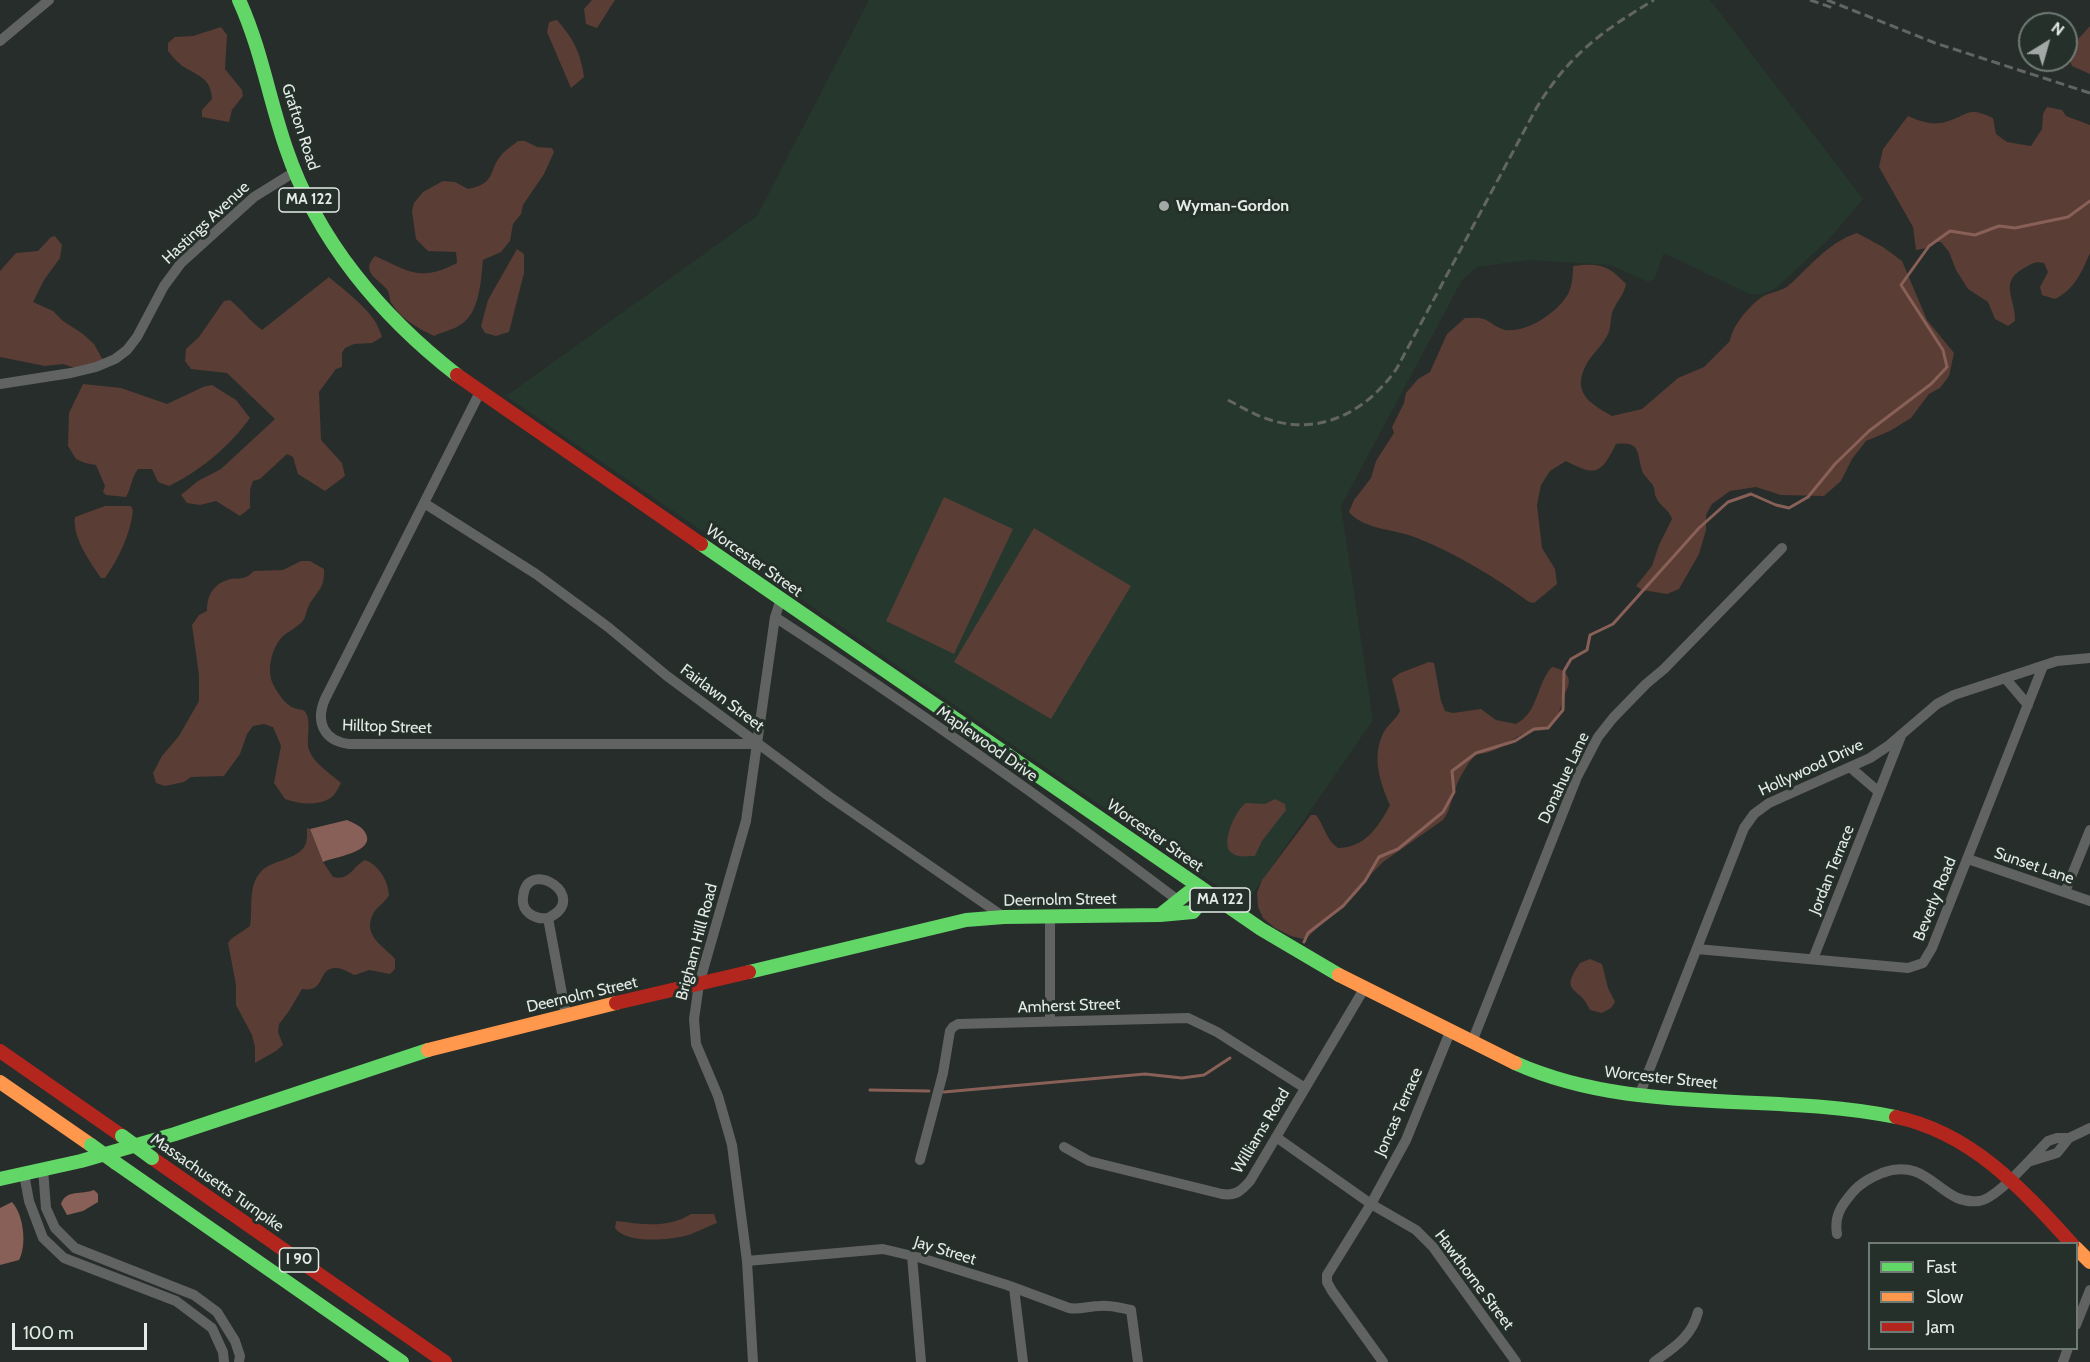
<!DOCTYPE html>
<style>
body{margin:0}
#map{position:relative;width:2090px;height:1362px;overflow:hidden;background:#272d2a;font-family:Cabin,sans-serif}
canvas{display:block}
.legend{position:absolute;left:1868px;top:1242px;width:210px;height:108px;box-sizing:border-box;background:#243029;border:2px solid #717b75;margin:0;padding:8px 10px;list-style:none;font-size:18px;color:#e4ebe7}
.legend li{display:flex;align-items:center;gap:12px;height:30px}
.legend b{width:30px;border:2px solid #717b75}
.north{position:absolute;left:2018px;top:12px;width:60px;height:60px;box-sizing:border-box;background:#243029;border:2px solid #717b75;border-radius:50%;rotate:37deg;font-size:16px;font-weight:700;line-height:24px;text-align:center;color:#e4ebe7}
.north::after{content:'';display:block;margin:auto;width:21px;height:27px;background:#a2a8a5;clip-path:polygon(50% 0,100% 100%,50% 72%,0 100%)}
.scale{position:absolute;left:12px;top:1323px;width:135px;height:27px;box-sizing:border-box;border:3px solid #e4ebe7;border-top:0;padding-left:8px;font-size:18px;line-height:21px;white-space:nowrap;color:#e4ebe7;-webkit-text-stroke:4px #243029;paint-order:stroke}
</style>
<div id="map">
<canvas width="2090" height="1362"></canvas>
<ul class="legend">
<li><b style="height:8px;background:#63d668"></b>Fast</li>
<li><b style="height:8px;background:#ff974d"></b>Slow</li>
<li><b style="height:8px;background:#b3261e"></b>Jam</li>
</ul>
<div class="north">N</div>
<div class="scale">100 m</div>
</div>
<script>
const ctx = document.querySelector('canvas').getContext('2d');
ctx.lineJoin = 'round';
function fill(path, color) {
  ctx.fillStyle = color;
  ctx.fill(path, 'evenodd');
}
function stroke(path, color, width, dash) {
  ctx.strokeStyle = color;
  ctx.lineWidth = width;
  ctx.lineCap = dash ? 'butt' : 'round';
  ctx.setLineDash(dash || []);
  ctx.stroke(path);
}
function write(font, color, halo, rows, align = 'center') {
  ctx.font = font + ' Cabin,sans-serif';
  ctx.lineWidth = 6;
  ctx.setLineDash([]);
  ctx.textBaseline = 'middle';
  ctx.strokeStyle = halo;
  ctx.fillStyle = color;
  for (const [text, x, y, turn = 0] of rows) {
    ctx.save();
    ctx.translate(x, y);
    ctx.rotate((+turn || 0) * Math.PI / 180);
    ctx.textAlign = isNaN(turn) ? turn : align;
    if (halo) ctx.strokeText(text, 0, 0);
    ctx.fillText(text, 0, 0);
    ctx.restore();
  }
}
fill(new Path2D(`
 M869,0H1710L1863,199L1829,239L1776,288L1761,295L1749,294L1664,253L1654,279L1648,282L1611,265L1528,260L1477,267L1462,280L1341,506L1373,720L1245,905L506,396L757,216Z`), '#26372d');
fill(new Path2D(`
 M592,0H615L597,28L586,24L584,9Z
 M557,20C573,38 581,53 584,77L571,88L547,32L549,22Z
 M2090,26V74L2072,66L2070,61L2079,38Z
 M221,27L227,35L225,69L242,90L243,96L232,110L229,122L202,117V110L212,99C211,77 197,76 181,65C176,61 172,56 168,51V43L175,37L193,36Z
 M2047,107L2062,110L2066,116L2090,125V253C2082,272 2074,290 2055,299L2042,295L2040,287L2048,272L2044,263C2036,261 2033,263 2026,267C1997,282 2016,298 2015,321L2008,326L1995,319L1988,302L1968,289L1956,270L1949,252L1941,242H1931L1927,248L1916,250L1913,227L1879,167L1883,149L1908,116C1919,121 1933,126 1945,122C1968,116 1966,105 1993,118L1996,134L2007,142L2031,146L2042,129L2043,114Z
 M518,141H525L537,147L552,148L554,152L544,174L523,205L521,214L513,224L510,241L501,252L483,260C481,279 480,314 460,325C453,330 442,332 434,336C418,328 402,320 392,304C389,300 390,295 388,291C380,279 359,273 375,256C410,272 420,282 457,263L456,252L428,251L416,239L412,211L414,203L423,192L443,181L455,182L468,189C498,183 487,170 503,153C507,149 513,145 518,141Z
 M1857,233L1883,247L1902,261L1927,320L1954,353L1949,376L1940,388L1929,394L1911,418L1890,431L1866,441L1852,459L1841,481L1824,496L1781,495L1756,487L1730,491L1712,504L1706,515V530L1699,554L1679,589L1667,594L1642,590L1636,586L1652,566L1659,545L1672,519C1669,509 1659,506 1656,497C1654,494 1655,491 1654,488C1652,482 1646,478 1643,473C1636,455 1643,441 1616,444C1601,474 1596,477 1566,461L1550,471L1541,485L1537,505L1542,548L1555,569L1557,584L1534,603L1529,602C1495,577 1457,554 1417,538C1396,529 1364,530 1349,512L1354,500L1371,478L1376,461L1394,433L1392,427L1404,403L1406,393L1418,379L1430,372L1447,334L1465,318C1471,318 1478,317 1484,319C1491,322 1497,328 1505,330C1527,333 1557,313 1568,294C1572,286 1573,276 1573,266C1599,263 1608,265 1626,284C1624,296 1615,303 1612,313C1610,321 1611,330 1607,336C1602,346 1593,353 1587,363C1571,392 1589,403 1612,416L1642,409L1678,378L1704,367L1730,341C1732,326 1749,306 1762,297C1770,292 1780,292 1788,286C1810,267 1827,243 1857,233Z
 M55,236L62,245L60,258L44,280L33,302L53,311L63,321L83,334L94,344L104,362L81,370L63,364L45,366L0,357V271L16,253L38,251L51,237Z
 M517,249L524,254V273L509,332L496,336L485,333L481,326L488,300Z
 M329,277C347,293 376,312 382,337L372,343L354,344L345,348L342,353V367L336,369L319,392L321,440L342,463L345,476L325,491L298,474L293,457L287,454L260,479L253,481L250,490V508L240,516L216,501L200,505L187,503L181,495L198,481L221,469L275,419L227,373L191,369L185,361L186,349L199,337L224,301L230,300C241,309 250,321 262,330Z
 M83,384L121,388L167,404L203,387L212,385L236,400L250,418C230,446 200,471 169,486L158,482L152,469H138C131,478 132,487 126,497L106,495L103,492L105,486L96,465L85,463L76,459L68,446L69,413Z
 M944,497L1013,529L954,654L886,621Z
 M105,506H131L133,511C130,535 119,558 105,578H101C90,562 72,537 75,517Z
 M1034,528L1131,586L1051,719L954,662Z
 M301,561H310L324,569C325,588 318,590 309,605C306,611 306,618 302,622C296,628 289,631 283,636C272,647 266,670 273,684C277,692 285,705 294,708C299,710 303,708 306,713C311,722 307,736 308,746C311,762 330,773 341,783C339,787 336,793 333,796C320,807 299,804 285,799L274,783L281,746L273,727L264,724L253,726L247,734L240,754L224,776L191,777L184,782L165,786L156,783L153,773L162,756L179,736L199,701V675L192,625L199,615L207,611C207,594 214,583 231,579C236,578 242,579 246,577C249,576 251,573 254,571L283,570Z
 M1429,662L1434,663L1441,701L1445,711L1453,713L1481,709L1496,720L1516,724C1539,712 1536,684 1552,667C1564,669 1573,677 1567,689C1561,699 1562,710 1555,719C1542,735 1541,728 1526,733C1513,737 1502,749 1489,752C1484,754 1480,753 1475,755C1466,766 1458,779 1454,793C1450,803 1450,811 1443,820L1383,862L1372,873L1355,895L1323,922L1309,936L1303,939L1291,936L1275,928L1263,918L1258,907L1257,893L1262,880L1311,815H1316C1324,825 1326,840 1338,848C1365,848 1379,826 1390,805C1379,781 1371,754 1385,730C1390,723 1397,718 1400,711L1392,679L1400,673Z
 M1275,799L1285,804L1286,810L1262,841L1255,856C1248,856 1238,858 1232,853C1219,845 1236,809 1246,803L1265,804Z
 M307,828L310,829L323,862L333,877C350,881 352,867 365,860C379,865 388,881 389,895C385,903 376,907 373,914C362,936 384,946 395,959V969L390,974L369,970L355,975C349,973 343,968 336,968C316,968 327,993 302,989L289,1011L279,1024L278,1032L283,1045L276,1051L255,1063V1047L252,1035L236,1005V985L228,943L231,939L250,926C253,910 248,888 259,874C269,859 300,861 306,843C307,839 307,833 307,828Z
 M1590,959L1602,964L1608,988L1615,1002L1611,1008L1602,1013L1590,1010C1580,985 1558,995 1580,963Z
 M691,1214H714L717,1223C706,1227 696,1233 685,1236C667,1240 626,1244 615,1228L616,1221C642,1224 667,1229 691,1214Z`), '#5a3d35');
fill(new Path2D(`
 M347,820C354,823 363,827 366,834C375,852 334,857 323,862L310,829Z
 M94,1190L98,1194V1202L83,1211L67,1215L61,1204C66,1189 82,1195 94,1190Z
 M12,1202C24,1215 27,1246 19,1260L0,1265V1208Z`), '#896057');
stroke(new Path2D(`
 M1304,942L1308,933L1343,906L1365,881L1379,857L1398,849L1443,812L1454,792L1452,771L1476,753L1515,741L1534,729L1548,728L1563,710L1564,671L1571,659L1587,650L1590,635L1613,624L1699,528L1728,502L1751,494L1776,505L1789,508L1808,497L1835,464L1869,431L1931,384L1947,367L1943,350L1901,285L1929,246L1950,231L1975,235L1999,226L2015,228L2068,217L2090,201
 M870,1090L929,1091
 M944,1092L1145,1074L1182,1078L1204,1075L1230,1058`), '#896057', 3);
stroke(new Path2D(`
 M0,41L49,0
 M0,384L71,373L96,367L115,359L127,350L137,337L164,286L181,263L254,197L296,171
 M480,392L325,699C315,722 324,741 349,744H758
 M424,503L536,574L608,627L667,676L830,797L1004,917
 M775,617C913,707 1048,802 1179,901
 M2005,678L2028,705
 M1851,768L1879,792
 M1968,859L2090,901
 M2065,892L2090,830
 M1050,917V1021
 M548,918C535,920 521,912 523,897C527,855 592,898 548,918L566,1015
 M1697,949L1908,968L1923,963L1932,948L2043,666
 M1813,959L1901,736
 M1472,1042L1577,777L1598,737L1613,718L1646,684L1664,669L1782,548
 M1639,1096L1744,828L1754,814L1769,803L1870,758L1888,746L1937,704L1954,695L2057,661L2090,658
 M1276,1137L1371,1204L1416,1230L1433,1247L1516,1362
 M1064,1147L1089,1161L1222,1194C1236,1196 1241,1191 1250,1181L1364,989
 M920,1160L943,1073L950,1031L953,1027L958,1024L1188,1018L1217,1032L1305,1088
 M2031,1161L2057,1153L2069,1138
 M43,1169L46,1208L55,1228L75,1248L194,1295L217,1312L235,1341L240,1356L239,1362
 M24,1174L29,1201L43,1238L64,1258L176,1301L212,1328L223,1352L224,1362
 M1837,1234C1834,1216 1841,1206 1852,1193C1860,1183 1870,1178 1882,1173C1930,1155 1939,1206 1979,1201C1997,1199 2033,1156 2048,1141L2057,1138H2069L2090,1128
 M912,1256L921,1362
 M747,1261L883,1249L921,1258L1007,1285L1069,1308C1080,1310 1089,1306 1100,1306C1111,1305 1120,1308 1131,1310L1138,1362
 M1014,1288L1023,1362
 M2076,1325L2090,1290
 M753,1362L747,1261L732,1145L718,1096L696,1044L694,1019L699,984L746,821L775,617L781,599
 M1383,1362L1332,1291L1327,1282V1275L1371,1204L1406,1140L1450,1032
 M1654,1362C1673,1348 1692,1337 1698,1312
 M2063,1362L2068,1348`), '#606361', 10);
stroke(new Path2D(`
 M239,0C261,48 269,99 286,148C317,240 381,316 457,375
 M701,544L1261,929L1339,975
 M749,972L966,920L1004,917L1160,915L1193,912L1202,900L1200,887L1189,892L1160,915
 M1515,1063C1636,1117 1770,1091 1896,1117
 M116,1163L402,1362
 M0,1179L81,1161L175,1134L428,1050`), '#63d668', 14);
stroke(new Path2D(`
 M1339,975L1515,1063
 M428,1050L616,1003
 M0,1082L91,1145
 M2076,1248L2090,1262`), '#ff974d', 14);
stroke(new Path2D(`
 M457,375L701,544
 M616,1003L749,972
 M0,1051L122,1136
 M1896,1117C1972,1133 2022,1189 2072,1244
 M152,1158L445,1362`), '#b3261e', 14);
stroke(new Path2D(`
 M1810,0L1833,8
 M1827,0L1935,43L2090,93
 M1228,400C1243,408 1258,417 1274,421C1324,435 1369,409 1397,368L1537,107C1569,55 1602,31 1654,0`), '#626563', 3, [9, 4.5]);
stroke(new Path2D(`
 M122,1136L152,1158
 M91,1145L116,1163`), '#63d668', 14);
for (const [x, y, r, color] of [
 [1164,206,6,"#a2a8a5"]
]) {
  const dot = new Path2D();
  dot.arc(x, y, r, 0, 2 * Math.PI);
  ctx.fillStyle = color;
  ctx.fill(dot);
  stroke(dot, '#243029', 2);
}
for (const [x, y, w] of [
 [309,200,60],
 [1220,900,60],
 [299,1260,39]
]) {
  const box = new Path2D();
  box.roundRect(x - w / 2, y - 12, w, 24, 4.5);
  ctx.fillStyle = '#243029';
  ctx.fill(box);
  stroke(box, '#e4ebe7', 1.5);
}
write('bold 15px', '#e4ebe7', null, [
 ["MA 122",309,200],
 ["MA 122",1220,900],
 ["I 90",299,1260]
]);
write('16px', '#e4ebe7', '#243029', [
 ["Grafton Road",300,127,72],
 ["Hastings Avenue",206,223,-43],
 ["Worcester Street",754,561,35],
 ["Fairlawn Street",722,698,37],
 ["Hilltop Street",387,727,2],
 ["Maplewood Drive",987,744,35],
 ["Hollywood Drive",1811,768,-25],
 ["Donahue Lane",1564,778,-65],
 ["Worcester Street",1155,836,35],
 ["Sunset Lane",2034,866,19],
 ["Jordan Terrace",1832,870,-68],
 ["Beverly Road",1935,899,-68],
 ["Deernolm Street",1060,900,-1],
 ["Brigham Hill Road",697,942,-75],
 ["Deernolm Street",582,995,-13],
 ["Amherst Street",1069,1006,-2],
 ["Worcester Street",1661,1078,6],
 ["Joncas Terrace",1399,1112,-66],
 ["Williams Road",1261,1131,-59],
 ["Massachusetts Turnpike",217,1183,35],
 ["Jay Street",945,1251,17],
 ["Hawthorne Street",1474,1280,53]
]);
write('bold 16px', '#e4ebe7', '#243029', [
 ["Wyman-Gordon",1176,206]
], 'left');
</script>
